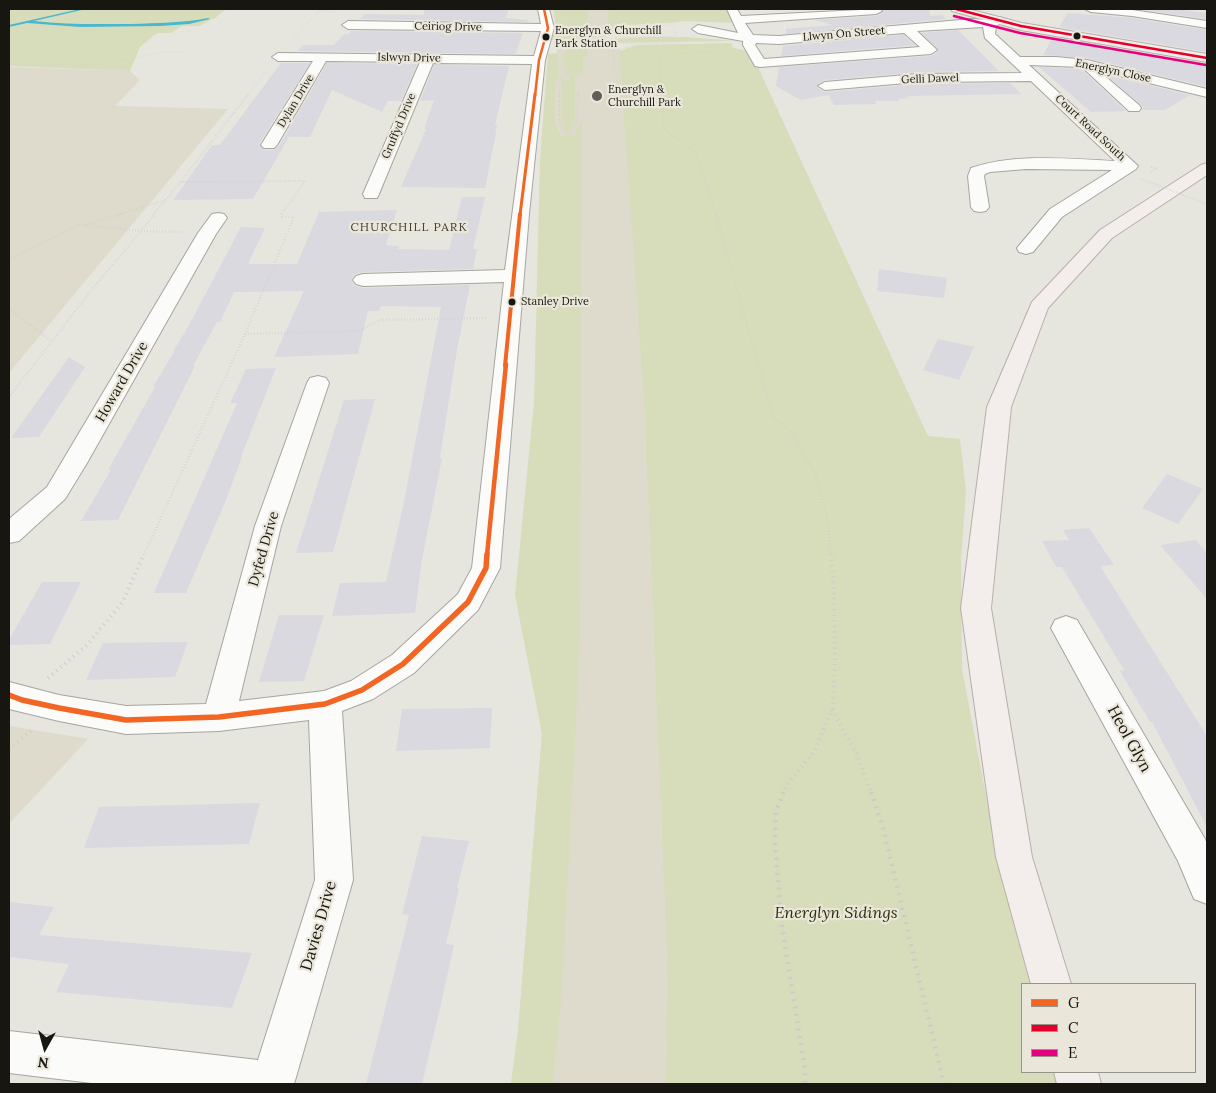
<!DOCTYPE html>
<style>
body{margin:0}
#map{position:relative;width:1216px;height:1093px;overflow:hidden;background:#e6e5de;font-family:Lora,serif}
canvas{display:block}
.frame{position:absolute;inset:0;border:10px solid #171611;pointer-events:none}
.legend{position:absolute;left:1021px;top:983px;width:175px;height:90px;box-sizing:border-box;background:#eae7da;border:1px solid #96938a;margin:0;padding:6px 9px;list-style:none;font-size:15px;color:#171611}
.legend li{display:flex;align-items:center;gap:10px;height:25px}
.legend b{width:25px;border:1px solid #96938a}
.north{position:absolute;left:20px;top:1023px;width:50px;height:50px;-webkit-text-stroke:4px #eae7da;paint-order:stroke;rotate:187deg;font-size:14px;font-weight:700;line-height:20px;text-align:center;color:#171611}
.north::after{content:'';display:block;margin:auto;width:18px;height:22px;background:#171611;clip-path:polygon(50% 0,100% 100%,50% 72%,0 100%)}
</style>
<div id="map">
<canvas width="1216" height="1093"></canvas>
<div class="frame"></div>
<ul class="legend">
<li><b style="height:6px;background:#f26522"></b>G</li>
<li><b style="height:6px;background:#e4002b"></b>C</li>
<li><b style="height:6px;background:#e5007d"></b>E</li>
</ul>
<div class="north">N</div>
</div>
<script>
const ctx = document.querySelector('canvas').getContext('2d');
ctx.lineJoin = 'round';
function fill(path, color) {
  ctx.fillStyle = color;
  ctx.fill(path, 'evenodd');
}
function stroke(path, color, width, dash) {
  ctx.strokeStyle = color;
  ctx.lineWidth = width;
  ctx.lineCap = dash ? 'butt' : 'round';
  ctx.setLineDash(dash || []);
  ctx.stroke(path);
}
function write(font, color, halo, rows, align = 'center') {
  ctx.font = font + ' Lora,serif';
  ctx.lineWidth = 4.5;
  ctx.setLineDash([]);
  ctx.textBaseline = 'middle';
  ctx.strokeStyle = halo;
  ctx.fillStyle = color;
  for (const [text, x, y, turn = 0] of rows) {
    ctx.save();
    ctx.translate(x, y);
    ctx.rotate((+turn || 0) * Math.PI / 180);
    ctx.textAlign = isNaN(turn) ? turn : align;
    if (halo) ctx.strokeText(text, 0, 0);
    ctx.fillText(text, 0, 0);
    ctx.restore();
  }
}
fill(new Path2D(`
 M565,9H620L617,25L618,34H606V43H560Z
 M570,46H619L644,405L667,964L665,1084H511L518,1031L542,734L563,159L561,135L555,120V79H559L558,54L555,47Z
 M9,67L130,71L140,80L115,106L228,109L9,373Z
 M9,726L88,739L9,824Z`), '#dedbcc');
fill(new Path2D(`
 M9,9H226L214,19H212L200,26H182L171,33H158L153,36L140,47L130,71L9,66Z
 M553,9H589L585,32L587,43H560V40H552L555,21Z
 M609,9H729L735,23L685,21L669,23L607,26Z
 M647,37H686L734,41L611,43L614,39Z
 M731,43L733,45L731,47L750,52L751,60L757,65L928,436L960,439L966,490L961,560L962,669L1002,881L1030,984H1022V1072H1054L1058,1084H665L667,964L644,405L619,51L637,45Z
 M570,46H587V56H583V74H564V69L567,66L564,65V54Z
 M558,53L559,79H555V120L561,136H574L582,116L580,643L562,991L553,1084H511L518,1031L542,734L515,595L534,403L540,159L548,54Z
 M575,75V121L570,133H567L562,121L561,80H569V76Z`), '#d7ddbb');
fill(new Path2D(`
 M80,9H86L34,21C66,25 98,24 131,24C157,23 182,23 208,18L210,19L189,24L160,26L80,27L27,23L9,27V25Z`), '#4bb7ce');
fill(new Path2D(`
 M424,9H509L505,18L528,20L527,22L360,19L365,14L424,15Z
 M882,9H929L930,16L942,15L946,19L786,34V29L833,25L815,20L876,16L883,13Z
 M1137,9H1173L1207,13V19Z
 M1068,13L1132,18L1207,30V52L1059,27Z
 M958,30L999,71L918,72L825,80L816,87L825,92L918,84L1010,83L1021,94L907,96L909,98L898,99L899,101H875L876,104L834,105L828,95L801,100L776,86L779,67L931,56L938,52V49L921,33Z
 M351,31L523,33L516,53L512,54L297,51L303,45H334L344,34H348Z
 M903,35L915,45L781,56L783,46Z
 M1053,37L1207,64V85L1204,86L1087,58L1043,55Z
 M281,63H310L259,144L264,150H274L279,146L327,63L417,64L401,101H388L382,112L332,90L310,137H289L253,199L173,200L212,145H220Z
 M434,65L509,66L495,125H497L495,138L485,188L401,187L426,129H424L434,100L420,101Z
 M1039,67L1081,69L1126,111L1091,112Z
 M1106,75L1190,95L1165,110H1142L1143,107L1140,104Z
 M462,197H485L473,249H477L473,269L363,272L355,274L351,280L355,286L363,288L470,285L457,350L443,438L440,458H442L422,559L415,613L332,616L340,583L386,582L404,502L441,307L381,306L379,311H368L358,354L274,357L304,291L234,292L220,322H217L193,366H195L118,520L81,521L111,470H108L155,387H153L174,352H173L189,325L241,227L265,228L248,264H297L319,212L397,210L386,245L399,246L398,249L449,250Z
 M879,269L947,278L944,298L877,291Z
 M938,339L974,347L959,380L923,370Z
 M69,357L85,367L39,437L11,438Z
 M276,368L241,457H242L226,500L186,593H154L237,403H230L246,369Z
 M375,399L333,552L296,553L344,400Z
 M1167,474L1203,489L1178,524L1142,508Z
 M1089,528L1114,565L1100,566L1207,736V827L1152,722H1150L1120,671L1124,670L1062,567H1056L1042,541L1069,540L1063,530Z
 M1196,540L1207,553V599L1160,545Z
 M42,582H81L50,644L9,645V640Z
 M279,615H324L304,681L259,682Z
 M188,642L175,677L86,680L103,643Z
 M492,708L490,748L396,751L402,709Z
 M260,803L249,844L84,848L99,807Z
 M422,836L469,841L457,888L459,889L446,944L454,945L441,1004L422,1084H366L409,915L402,914Z
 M9,902L54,907L39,935L252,953L232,1008L56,992L69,964L9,957Z`), '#dbd9e0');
const minor = new Path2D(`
 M538,9H549L554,28L545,60L529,214L500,568L478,610L414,673L373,699L342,711L353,880L294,1084H100L9,1073V1031L258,1060L315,880L309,720L219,731L126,734L59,721L9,709V682L59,695L126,706L206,704L255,526L307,383L310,378L318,376L326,378L329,383L281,526L239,701L324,691L351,681L392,655L458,594L472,568L504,282L363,286L356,284L353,280L356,276L363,274L505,270L532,64L433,63L379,194L377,198H365L363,194L420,62L326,61L277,145L274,148H264L261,145L313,61H278L272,57L278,53L534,56L541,31L348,29L342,25L348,21L541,24Z
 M727,9H737L741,16L880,9L882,11L876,14L745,23L753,35L779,36L972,19L989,20L1000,17L1006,20L996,26L995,34L1020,57H1056L1087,60L1207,89V97L1099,71L1139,105L1141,108L1139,111H1129L1082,67L1029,65L1138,166L1136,169L1062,217L1033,252L1026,254L1019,252L1017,248L1050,209L1112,170L1026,169L990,172L985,174L984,176L989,207L986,211L980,212L974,211L971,207L968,176L971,168C1016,153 1068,159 1115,161L1031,81L918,82L825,90L818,86L825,82L918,74L1022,73L985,38L983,27L917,31L937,50L931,54L760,67L755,66L743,45V41L698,33L692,29L698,25L738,33ZM904,33L920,47L764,59L755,45L756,43L779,44Z
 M1085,9L1132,10L1207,21V28L1132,16L1091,12Z
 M218,213L224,214L227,218L216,234L87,463L65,499L19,541L9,543V519L47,487L198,233L212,214Z
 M1066,616L1077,620L1205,839L1207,844V904L1194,899L1178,861L1051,628L1055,620Z`);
const major = new Path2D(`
 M951,9H968L1022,23L1207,54V62L1021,30L952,11Z
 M1207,163V175L1112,238L1048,308L1011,407L991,608L1032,857L1071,984H1031L996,857L961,608L987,407L1032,302L1100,230L1201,165Z
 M1054,1072H1098L1101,1084H1057Z`);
stroke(minor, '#a6a5a0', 2);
stroke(major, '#b9afa8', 2);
stroke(new Path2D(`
 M318,11L334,12
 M294,39L320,9
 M608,43L612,38L677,36L671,25L618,27L622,37
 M611,44L685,43
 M564,45H587
 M608,46L613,49L614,71H610
 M613,51L635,45
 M9,64H106L163,52H186
 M562,80H566V75H579V78
 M559,81L562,80V61
 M559,90V96
 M247,96L267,70
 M578,96V89
 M662,96L659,58L669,54L713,52`), '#ccccca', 1, [0.5, 2]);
stroke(new Path2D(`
 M248,94L181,182L305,181L281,215
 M559,94V121L566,134H572L577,121L578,94
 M662,94L663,128L696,153L716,215
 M1151,167L1157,168L1151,172
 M117,215L166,200
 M153,215L181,182`), '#ccccca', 2, [0.5, 2]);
stroke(new Path2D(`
 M716,214L773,417L791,432L815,473L828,521L831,555
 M86,225L121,214
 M9,260L79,225L140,231L182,232
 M9,309L52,341
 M245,334L359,331L380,320L487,318
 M9,397L89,293L155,214
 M144,555L245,334L294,217H280L282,214`), '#ccccca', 2.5, [0.5, 2.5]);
stroke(new Path2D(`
 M48,678L87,645L122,603L144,554
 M832,710L858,756L871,794
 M9,749L32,730
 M783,794L787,785L815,750L832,710L835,665L834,591L831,554`), '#ccccca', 4, [1, 4.5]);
stroke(new Path2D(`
 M784,792L776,810L775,845L782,927L805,1069V1084
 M871,792L883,827L944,1084`), '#ccccca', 4.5, [2, 5.5]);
fill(minor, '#fbfbfa');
fill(major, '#f3eeeb');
stroke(new Path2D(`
 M608,43V46`), '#ccccca', 1, [0.5, 2]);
stroke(new Path2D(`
 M1141,179L1207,204`), '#ccccca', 2, [0.5, 2]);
stroke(new Path2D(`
 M535,96L539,60L548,28L544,9`), '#f26522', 2.5);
stroke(new Path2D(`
 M520,215L535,94`), '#f26522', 3);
stroke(new Path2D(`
 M505,366L520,214`), '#f26522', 4);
stroke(new Path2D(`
 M487,555L506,364`), '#f26522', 4.5);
stroke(new Path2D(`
 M9,695L22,700L59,708L126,720L219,717L325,704L362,690L403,664L468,602L486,568L487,554`), '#f26522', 5.5);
stroke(new Path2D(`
 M956,9L1021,26L1207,58`), '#e4002b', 2.5);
stroke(new Path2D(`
 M954,16L1020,33L1206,65`), '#e5007d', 2.5);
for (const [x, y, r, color] of [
 [1077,36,4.5,"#171611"],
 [546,37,4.5,"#171611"],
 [597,96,6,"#5f5e59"],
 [512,302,4.5,"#171611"]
]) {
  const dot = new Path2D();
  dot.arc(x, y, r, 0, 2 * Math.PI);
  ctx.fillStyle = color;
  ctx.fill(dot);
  stroke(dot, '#eae7da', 2);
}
write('11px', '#171611', '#eae7da', [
 ["Ceiriog Drive",448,27,1],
 ["Llwyn On Street",844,34,-5],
 ["Islwyn Drive",409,58,1],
 ["Energlyn Close",1113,71,12],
 ["Gelli Dawel",930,79,-2],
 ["Dylan Drive",296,101,-59],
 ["Gruffyd Drive",399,126,-67],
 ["Court Road South",1090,128,43]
]);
write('11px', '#171611', '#eae7da', [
 ["Energlyn & Churchill",555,31],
 ["Park Station",555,44],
 ["Stanley Drive",521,302]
], 'left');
write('11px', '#171611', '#eae7da', [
 ["Energlyn &",608,90],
 ["Churchill Park",608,103]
], 'left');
ctx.letterSpacing = '1px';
write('12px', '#444137', '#eae7da', [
 ["CHURCHILL PARK",409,228]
]);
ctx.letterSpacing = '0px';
write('14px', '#171611', '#eae7da', [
 ["Howard Drive",122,382,-60],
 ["Dyfed Drive",264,549,-74]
]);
write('16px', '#171611', '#eae7da', [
 ["Heol Glyn",1129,739,61],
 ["Davies Drive",319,926,-74]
]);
write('italic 16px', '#2a3007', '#eae7da', [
 ["Energlyn Sidings",836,913]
]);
</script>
